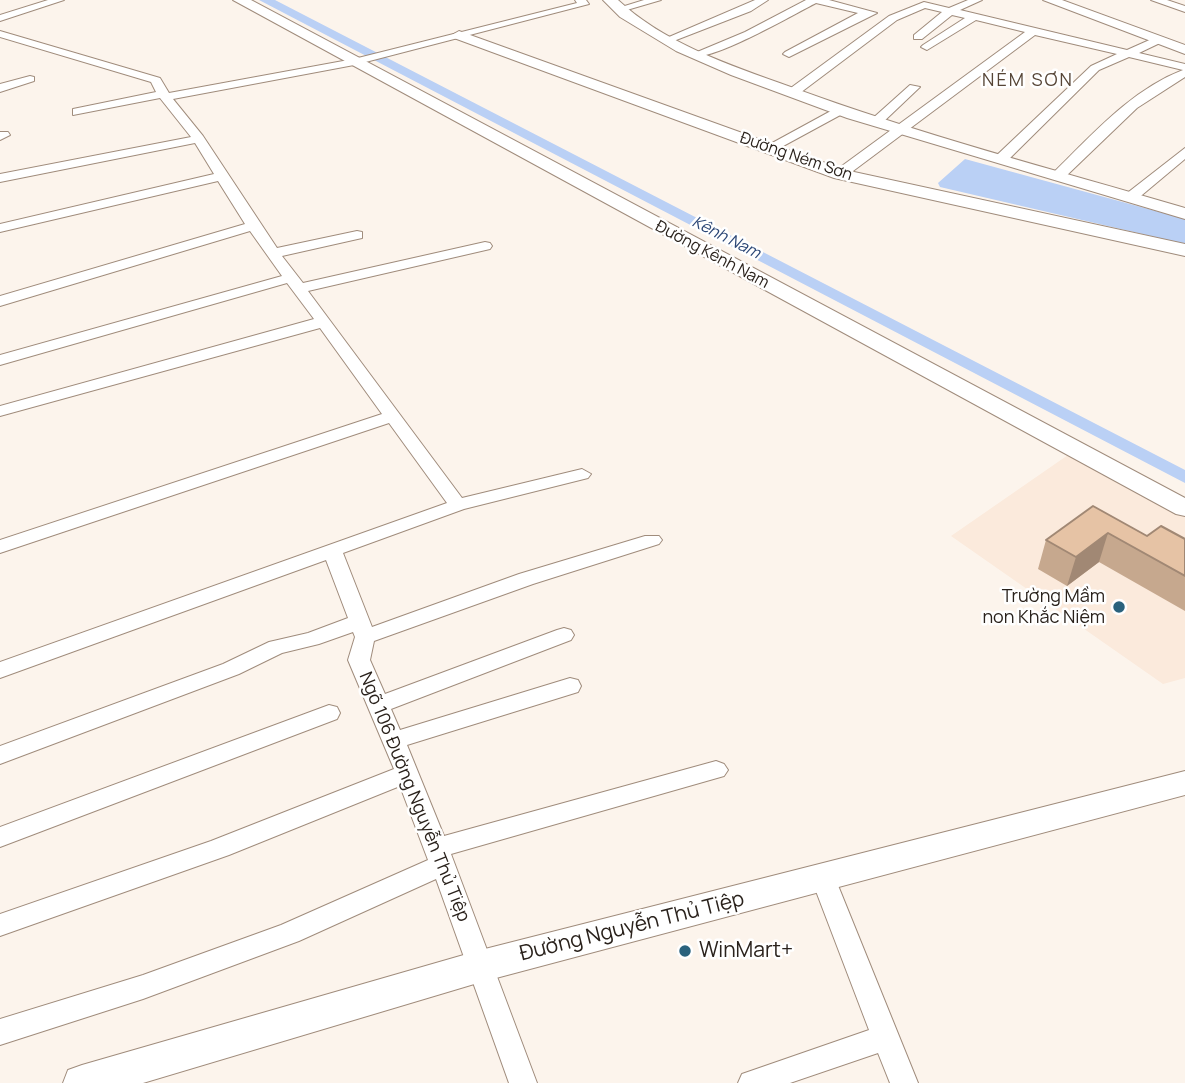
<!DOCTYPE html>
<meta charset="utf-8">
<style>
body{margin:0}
canvas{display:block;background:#fcf4ec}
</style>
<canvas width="1185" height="1083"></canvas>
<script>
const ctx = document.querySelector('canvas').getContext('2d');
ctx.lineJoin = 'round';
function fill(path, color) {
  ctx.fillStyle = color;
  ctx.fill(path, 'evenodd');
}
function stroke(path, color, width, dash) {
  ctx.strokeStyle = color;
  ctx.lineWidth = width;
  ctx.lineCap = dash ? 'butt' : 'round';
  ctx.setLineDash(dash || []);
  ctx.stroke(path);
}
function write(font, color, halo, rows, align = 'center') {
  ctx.font = font + ' Manrope,sans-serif';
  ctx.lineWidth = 5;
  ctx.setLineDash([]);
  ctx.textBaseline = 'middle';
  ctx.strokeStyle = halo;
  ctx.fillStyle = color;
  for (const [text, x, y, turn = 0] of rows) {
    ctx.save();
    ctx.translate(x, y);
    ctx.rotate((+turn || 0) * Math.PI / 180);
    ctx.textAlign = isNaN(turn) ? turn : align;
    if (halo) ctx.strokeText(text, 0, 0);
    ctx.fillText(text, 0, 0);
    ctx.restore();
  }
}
fill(new Path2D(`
 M1068,455L1185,516V678L1163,684L951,536Z`), '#fbeadc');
fill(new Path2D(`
 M259,0H275L1185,470V483Z
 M965,159L1185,219V244L940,187L938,183Z`), '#bad0f5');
const minor = new Path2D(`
 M48,0H64L0,21V15Z
 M575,0H586L589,4L354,65L173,99L203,136L277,248L357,231L362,232V238L282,256L303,283L485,242L490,243L492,246L490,249L308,291L462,498L582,469L591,474L588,478L464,509L343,553L372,627L519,574L645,536H659L662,540L659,544L533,584L374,641L370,660L385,694L557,630L564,628L571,630L574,635L571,640L391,709L400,730L570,678L578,680L581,686L578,692L407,745L444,836L716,761L724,764L728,770L724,776L451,854L537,1083H509L436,879L299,941L143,999L0,1045V1019L143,975L281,925L428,860L400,786L229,855L0,936V914L211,841L394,769L348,660L355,637L353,632L319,644L282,653L239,674L0,764V746L223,664L269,642L308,633L348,618L326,560L0,678V662L447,503L389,423L0,553V540L382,414L320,328L0,416V406L314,319L287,283L0,365V355L282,276L250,231L0,306V296L245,224L218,181L0,232V224L214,174L195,143L0,182V174L191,137L160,98L73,115V109L156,92L151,82L0,37V31L160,78L169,93L354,59L577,3Z
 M644,0H661L620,12L615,9Z
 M755,0H768L751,11L671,42L662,40Z
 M806,0H829L877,13L789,57L783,54L785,52L858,13L816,3C796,13 705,66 690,55L745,32Z
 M968,0H982L960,10L1127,50L1154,38H1162V42L1139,53L1185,64V77L1137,108L1063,179H1053V173C1092,135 1131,90 1183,70L1129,57L1099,70L1007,161H997V155L1091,66L1117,54L1035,35L845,177H835V171L1025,32L976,20L927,50L921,47L923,45L965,18L952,15L922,39H914V35L942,12L925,8L897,20L796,96H788V90L889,16L924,2L949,8Z
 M1151,0H1167L1185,6V12Z
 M30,76L34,77V81L0,92V84Z
 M910,85L920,87L880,125H872V119Z
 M840,106L846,110L844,113L774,151L769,152L763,148Z
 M0,132H8L10,135L0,140Z
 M1185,148V159L1136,200H1126V194Z
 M329,705L337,707L340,713L337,719L0,847V827Z
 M823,868L832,871L835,878L918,1083H890L878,1053L790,1083H738L742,1074L869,1030L811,878L814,871Z`);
const tertiary = new Path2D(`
 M603,0H618C664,43 729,65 788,86C918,134 1052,169 1185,208V219L847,118L731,75L676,51L620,17Z
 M1043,0H1062L1185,45V54Z
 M459,31L845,170L1185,244V256L834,178L454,38L452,35Z`);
const secondary = new Path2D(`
 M233,0H251L1185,498V516L1176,514Z
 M1185,771V795L481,982L143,1083H63L68,1070L82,1065L481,950Z`);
stroke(minor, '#a08c7c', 2);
stroke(tertiary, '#a08c7c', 2);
stroke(secondary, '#a08c7c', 2);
fill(minor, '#fff');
fill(tertiary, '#fff');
fill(secondary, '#fff');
fill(new Path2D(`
 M1093,506L1147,536L1185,539V611L1099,562L1067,586L1038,569L1046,540Z`), '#c6a88e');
fill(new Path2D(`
 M1108,533L1099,562L1067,586L1076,557Z`), '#a18874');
const building = new Path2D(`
 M1093,506L1147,536L1161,526L1185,539V576L1108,533L1076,557L1046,540Z`);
fill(building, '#e6c3a5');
stroke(building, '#a18874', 2);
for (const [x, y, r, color] of [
 [1119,607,7,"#2a627d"],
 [685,951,7,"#2a627d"]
]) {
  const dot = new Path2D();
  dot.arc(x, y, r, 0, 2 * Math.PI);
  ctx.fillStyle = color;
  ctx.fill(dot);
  stroke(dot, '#fff', 2.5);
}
write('16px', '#2a221c', '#fff', [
 ["Đường Ném Sơn",796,157,19],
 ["Đường Kênh Nam",712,255,28]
]);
write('italic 16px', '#2c4776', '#fff', [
 ["Kênh Nam",726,238,27]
]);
ctx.letterSpacing = '2px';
write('18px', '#564536', '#fff', [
 ["NÉM SƠN",1028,81]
]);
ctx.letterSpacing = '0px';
write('18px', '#2a221c', '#fff', [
 ["Trường Mầm",1105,597],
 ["non Khắc Niệm",1105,618]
], 'right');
write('18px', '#2a221c', '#fff', [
 ["Ngõ 106 Đường Nguyễn Thủ Tiệp",414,797,68]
]);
write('21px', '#2a221c', '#fff', [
 ["Đường Nguyễn Thủ Tiệp",632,927,-14]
]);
write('21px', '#2a221c', '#fff', [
 ["WinMart+",699,951]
], 'left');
</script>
